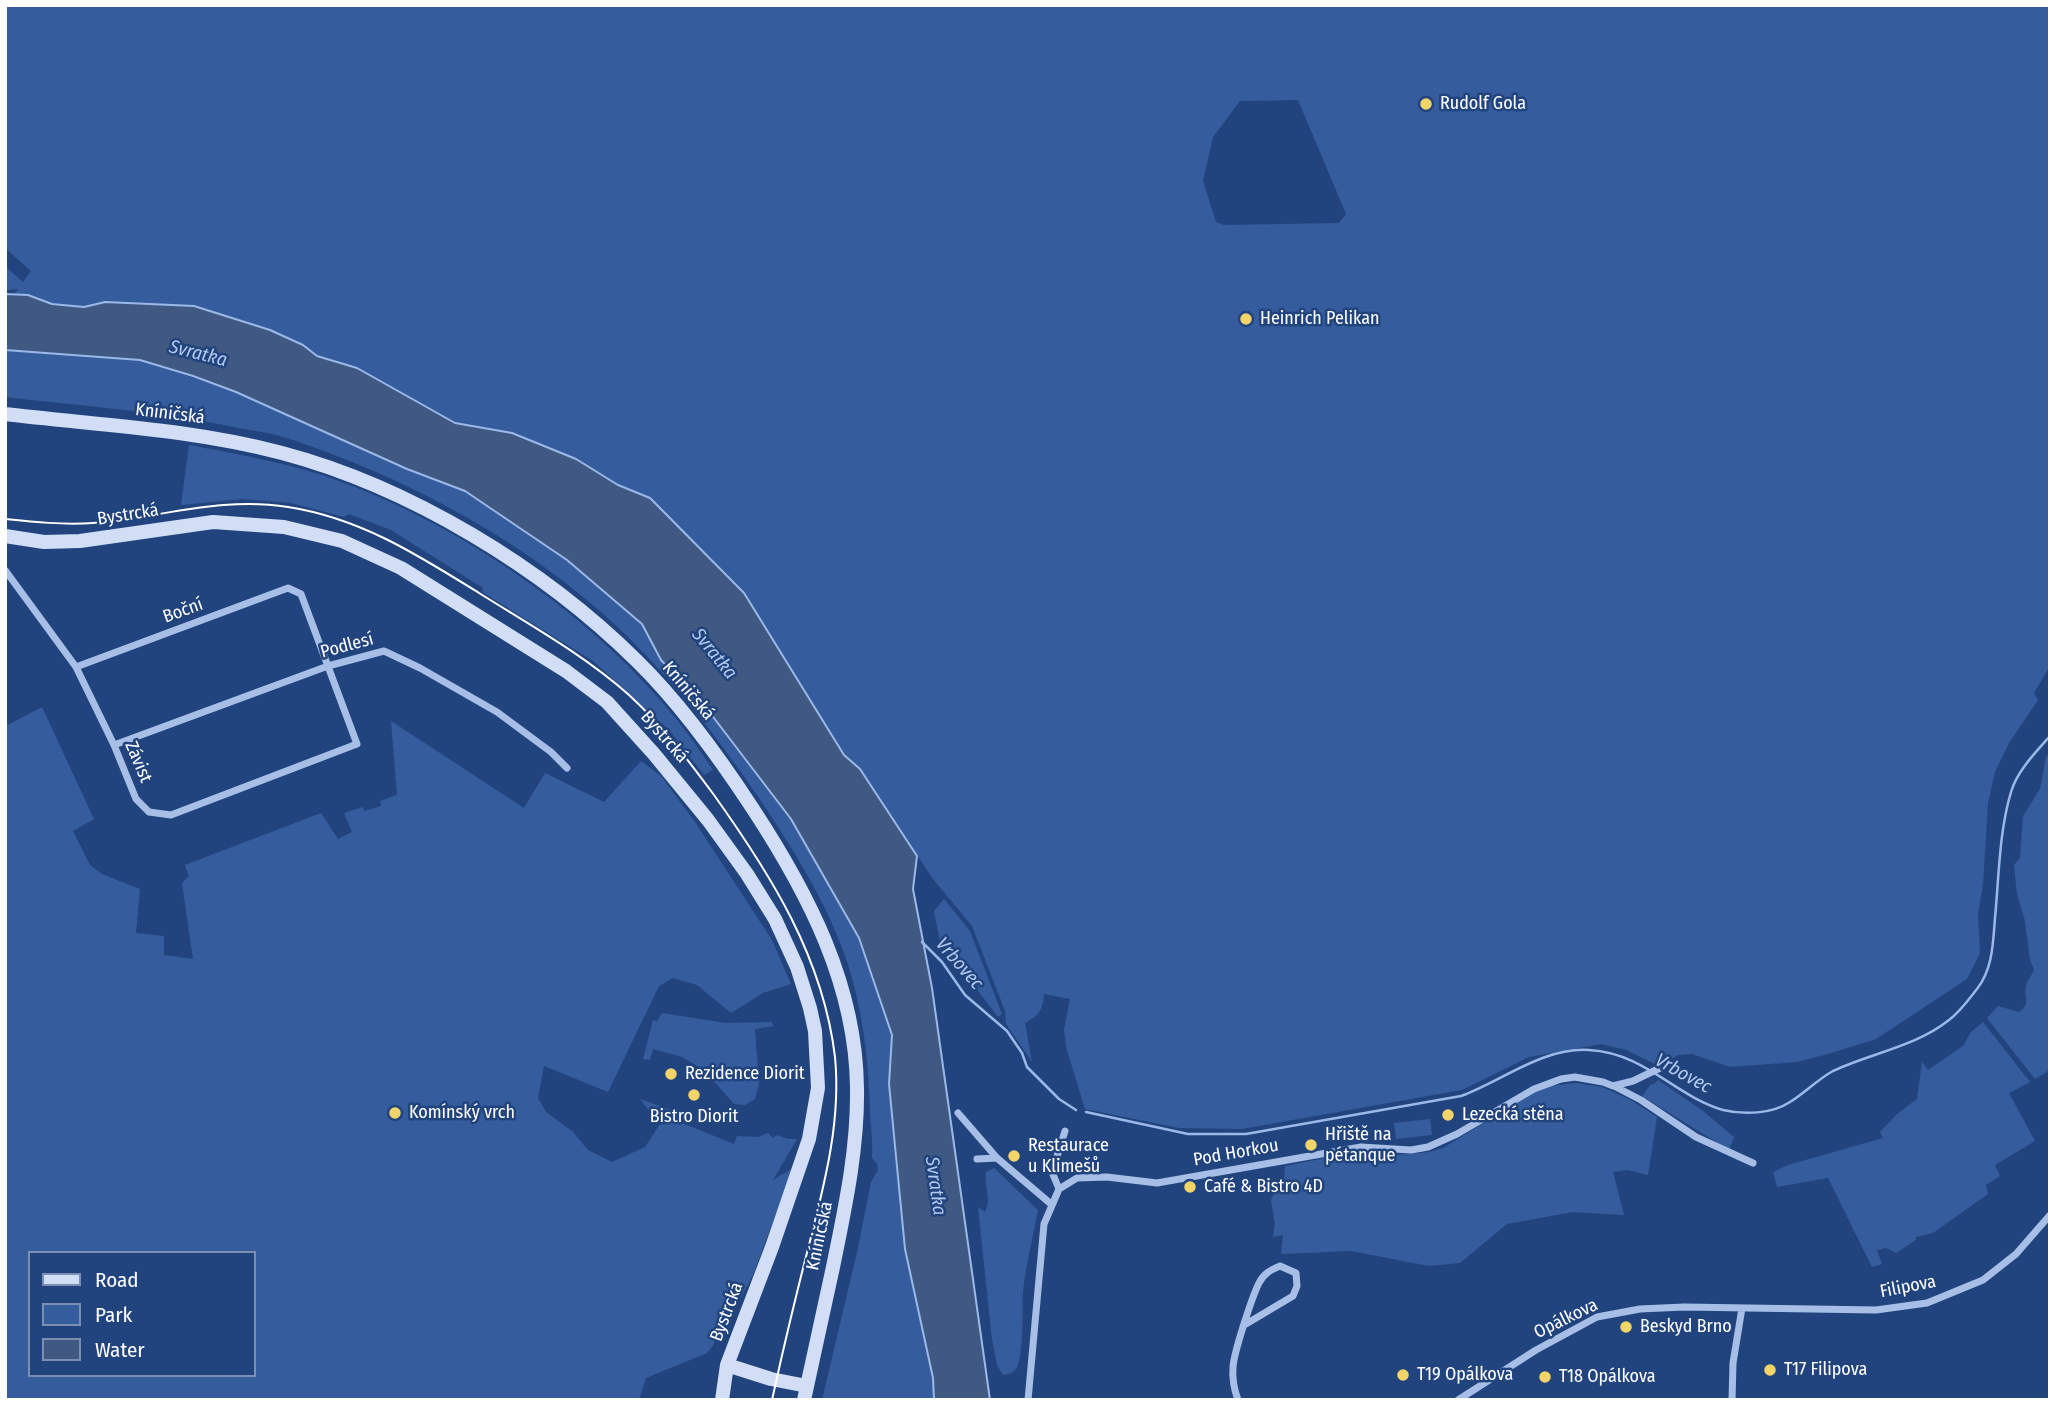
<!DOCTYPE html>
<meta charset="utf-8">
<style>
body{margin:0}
#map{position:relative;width:2055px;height:1405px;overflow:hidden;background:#22447e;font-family:"Fira Sans Condensed",sans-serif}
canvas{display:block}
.frame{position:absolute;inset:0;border:7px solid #fff;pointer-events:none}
.legend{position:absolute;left:28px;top:1251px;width:228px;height:126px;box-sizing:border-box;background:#22447e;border:2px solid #7a8fb2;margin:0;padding:9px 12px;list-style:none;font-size:21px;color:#fff}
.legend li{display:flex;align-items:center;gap:14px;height:35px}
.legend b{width:35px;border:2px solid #7a8fb2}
</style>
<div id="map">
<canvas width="2055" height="1405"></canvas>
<div class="frame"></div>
<ul class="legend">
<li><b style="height:9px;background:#d1def6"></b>Road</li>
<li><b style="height:19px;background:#355c9c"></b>Park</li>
<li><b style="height:19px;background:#3f5983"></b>Water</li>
</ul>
</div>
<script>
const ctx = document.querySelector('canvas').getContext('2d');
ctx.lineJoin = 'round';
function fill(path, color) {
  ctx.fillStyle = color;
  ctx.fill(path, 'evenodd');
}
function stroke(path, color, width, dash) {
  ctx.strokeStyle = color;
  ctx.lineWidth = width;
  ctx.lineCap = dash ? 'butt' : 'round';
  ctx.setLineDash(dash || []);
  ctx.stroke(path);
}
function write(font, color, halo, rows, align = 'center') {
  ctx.font = font + ' "Fira Sans Condensed",sans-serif';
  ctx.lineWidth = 5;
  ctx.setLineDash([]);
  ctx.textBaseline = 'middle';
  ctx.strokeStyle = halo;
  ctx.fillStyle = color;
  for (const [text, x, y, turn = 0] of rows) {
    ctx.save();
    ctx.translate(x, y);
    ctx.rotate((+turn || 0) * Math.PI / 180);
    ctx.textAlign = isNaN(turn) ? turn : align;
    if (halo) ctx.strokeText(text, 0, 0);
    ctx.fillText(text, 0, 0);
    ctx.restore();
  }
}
fill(new Path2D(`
 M5,5H2050V666L2034,693L2038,700L2009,743L1995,772L1988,803L1983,884L1978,914L1980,953L1967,979L1876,1039L1828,1054L1797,1062L1730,1067L1692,1054L1678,1055L1659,1066L1626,1050L1601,1044L1529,1057L1462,1090L1242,1129L1179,1128L1085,1109L1066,1047L1064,1029L1070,999L1044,994C1043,1009 1039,1016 1025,1023L1032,1062L1006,1024L1005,1011L972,926L933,879L860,769L844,755L744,593L650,498L618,485L576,459L512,433L455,423L357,368L317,356L303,345L194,306L105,302L84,307L52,304L28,295H14L18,289L5,290V266L23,282L31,271L5,248ZM1298,100L1346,214L1339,223L1224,225L1216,222L1203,181L1213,137L1240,101Z
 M5,350L140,360L236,392L407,469L465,491L568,560L642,624L661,660L704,705L791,819L858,938L892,1035L889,1084L933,1378L934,1400H822L858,1248L871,1182L878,1170L877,1164L872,1158C873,1144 871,1128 870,1114C869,1066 864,1020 851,974C833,913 798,857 763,804C712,729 658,659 588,601C501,528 397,475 290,439C273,433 253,431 234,427C159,411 81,406 5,397Z
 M189,445C232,453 276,461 319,474C465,522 630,638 713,770L704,775L670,731L593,661L482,592L483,588L391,530L349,514L344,517L291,503L243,499L181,505Z
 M42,707L94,819L73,831L90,865L102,874L140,889L136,933L164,936V955L193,959L182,883L189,876L185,865L321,813L338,839L352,832L344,813L363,807L364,811L381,806L380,801L397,795L391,721L524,808L545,773L604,802L641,761L661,776L695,822L772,940L791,984L763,993L731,1013L697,985L673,978L659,986L608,1092L544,1066L538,1098L546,1112L573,1132L588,1150L612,1162L645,1147L660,1124L640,1099L680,1113L677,1121L734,1144L737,1136L758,1137L768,1133L773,1138L777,1135L788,1139H797L773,1180L793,1168L753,1275L727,1323L715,1330L714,1344L707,1353L646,1378L639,1400H5V722L8,725ZM30,1253H254V1375H30Z
 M2050,752V1065L2047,1072L2035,1079L1987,1018L1998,1006L2019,1012C2031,1004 2024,998 2026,986C2027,981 2032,975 2034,970L2030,960L2025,921L2017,894L2014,865L2020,858L2023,816L2040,789L2046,757Z
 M944,899L970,931L1002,1014L998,1017L940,941L934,911Z
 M662,1013L726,1023L772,1022L773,1026L755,1029L759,1084L755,1099L745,1105L734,1104L704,1070L682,1057L653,1049L650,1060L643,1059L653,1020L657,1021Z
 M1983,1022L2030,1082L2009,1093L2035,1141L1995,1165L2000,1176L1986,1185L1988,1194L1933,1233L1916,1237V1240L1896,1253L1886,1248L1877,1250L1882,1264L1872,1267L1828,1178L1777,1187L1773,1172L1788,1165L1883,1138L1880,1132L1897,1114L1917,1099L1922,1062L1928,1070L1963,1046L1971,1032Z
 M1658,1080L1703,1111L1734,1137L1729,1150L1642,1096L1651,1084L1653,1085Z
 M1576,1083L1602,1087L1629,1099L1657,1117L1648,1175L1627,1170L1613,1172L1624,1215L1573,1212L1507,1224L1460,1263L1429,1266L1351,1251L1281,1254L1283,1235L1273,1237L1275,1224L1271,1200L1278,1184L1284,1183L1285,1166C1322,1158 1357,1153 1395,1151L1396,1155L1429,1152L1443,1148L1536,1091L1550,1086Z
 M1430,1119L1432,1135L1396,1139L1394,1123Z
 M994,1168L1038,1210C1033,1238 1026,1264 1023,1292C1022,1308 1024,1354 1017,1367C1014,1373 1009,1374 1003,1375L997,1365L992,1340L978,1207L985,1212C992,1199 984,1186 986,1172Z`), '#355c9c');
const water = new Path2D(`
 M5,294L28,295L52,304L84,307L105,302L194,306L270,330L303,345L317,356L357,368L455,423L512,433L576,459L618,485L650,498L744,593L844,755L860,769L917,856L913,889L932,988L990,1400H934L933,1378L905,1249L889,1084L892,1035L859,938L791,819L704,705L661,660L642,624L567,560L465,491L407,469L236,392L193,376L140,360L5,350Z`);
fill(water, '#3f5983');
stroke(water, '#9bb9e8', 2);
stroke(new Path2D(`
 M922,942L942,962L965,995L1007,1031L1022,1053L1027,1067L1059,1099L1076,1110
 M1086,1112L1188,1134H1246L1461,1096C1502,1081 1543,1047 1589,1050C1645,1053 1675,1096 1723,1110C1744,1115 1772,1114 1790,1102C1805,1093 1818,1079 1833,1071C1871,1053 1915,1047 1949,1020C1960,1012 1969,999 1977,989C1993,969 1993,942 1995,918C1999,877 1999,832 2011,792C2017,771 2036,752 2050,736`), '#9bb9e8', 2.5);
stroke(new Path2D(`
 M5,570L76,667L114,745L136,799L149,812L171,815L357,744L301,594L288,588L76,667
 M114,745L328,666L384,651L420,668L497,712L551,752L567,768
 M1614,1086L1641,1100L1696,1137L1753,1163
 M958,1113L997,1158L1051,1204
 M977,1159L997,1158
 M1059,1189L1052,1172L1065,1131
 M1028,1400L1044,1224L1059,1189L1077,1178L1107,1177L1157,1183L1361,1147L1411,1150L1428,1147L1457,1134L1534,1089L1561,1079L1575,1077L1603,1082L1613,1086L1633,1081L1660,1068
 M1238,1400C1234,1389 1232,1379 1233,1367C1234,1352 1252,1297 1259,1283C1264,1273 1271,1270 1280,1266L1296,1273L1297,1286L1293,1296L1246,1324
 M1458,1400L1536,1350L1597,1317L1640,1309L1684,1307L1876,1310L1927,1303L1983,1280L2016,1254L2050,1215
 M1732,1400L1733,1363L1742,1308`), '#a7bfe6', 7);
stroke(new Path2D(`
 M5,414C97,425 192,429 282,453C410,487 543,568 637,661C681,704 719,757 753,809C808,893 856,985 857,1088C858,1149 845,1208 833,1267C823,1311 814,1356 804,1400
 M5,536L44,542L80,541L213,522L284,527L342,541L401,568L566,671L607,702L654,754L708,820L747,874L775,919L797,967L810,1008L815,1031L818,1088L809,1139L772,1247L727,1365L722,1400
 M727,1365L771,1379L807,1386`), '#d1def6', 14);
stroke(new Path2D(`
 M5,519C34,522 63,525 93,523C159,518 221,496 288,507C360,518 418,555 479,593C530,625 584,655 629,695C662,725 688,760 714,795C771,875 823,957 835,1057C841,1118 826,1178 811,1237C797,1291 784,1345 772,1400`), '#fff', 2);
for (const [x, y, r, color] of [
 [1426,104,7,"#f2d469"],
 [1246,319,7,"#f2d469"],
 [671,1074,7,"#f2d469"],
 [694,1095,7,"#f2d469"],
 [395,1113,7,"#f2d469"],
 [1448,1115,7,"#f2d469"],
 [1311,1145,7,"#f2d469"],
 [1014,1156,7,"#f2d469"],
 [1190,1187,7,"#f2d469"],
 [1626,1327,7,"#f2d469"],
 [1770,1370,7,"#f2d469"],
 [1403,1375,7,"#f2d469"],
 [1545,1377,7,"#f2d469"]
]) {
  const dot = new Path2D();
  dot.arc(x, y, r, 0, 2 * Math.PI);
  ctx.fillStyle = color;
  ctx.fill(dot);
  stroke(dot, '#22447e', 2.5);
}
write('18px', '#fff', '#22447e', [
 ["Rudolf Gola",1440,104],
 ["Heinrich Pelikan",1260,319],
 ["Rezidence Diorit",685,1074],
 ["Komínský vrch",409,1113],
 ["Lezecká stěna",1462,1115],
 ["Bistro Diorit",694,1117,"center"],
 ["Hřiště na",1325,1135],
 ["pétanque",1325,1156],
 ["Restaurace",1028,1146],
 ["u Klimešů",1028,1167],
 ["Café & Bistro 4D",1204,1187],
 ["Beskyd Brno",1640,1327],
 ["T17 Filipova",1784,1370],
 ["T19 Opálkova",1417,1375],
 ["T18 Opálkova",1559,1377]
], 'left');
write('18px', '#fff', '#22447e', [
 ["Kníničská",170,414,7],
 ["Bystrcká",128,515,-9],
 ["Boční",183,611,-20],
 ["Podlesí",347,646,-15],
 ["Kníničská",688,691,50],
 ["Bystrcká",664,737,49],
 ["Závist",138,762,67],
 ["Pod Horkou",1236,1153,-10],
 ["Kníničská",820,1236,-78],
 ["Filipova",1908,1287,-11],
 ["Bystrcká",727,1312,-69],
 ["Opálkova",1566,1319,-26]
]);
write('italic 19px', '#b2c9ee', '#22447e', [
 ["Svratka",198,354,14],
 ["Svratka",714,654,51],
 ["Vrbovec",959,964,49],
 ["Vrbovec",1683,1074,29],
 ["Svratka",935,1186,82]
]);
</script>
